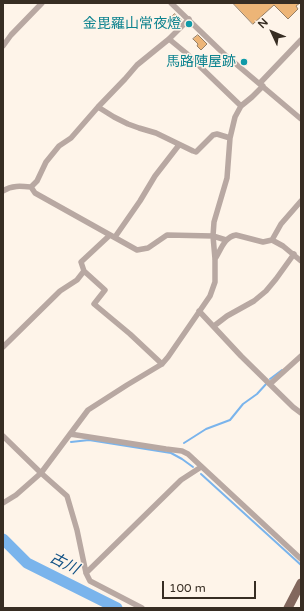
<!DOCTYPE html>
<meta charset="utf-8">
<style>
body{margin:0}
#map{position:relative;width:304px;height:611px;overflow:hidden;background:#fef4e9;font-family:"Varela Round",sans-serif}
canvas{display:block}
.frame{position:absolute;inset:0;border:4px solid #372d23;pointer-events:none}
.north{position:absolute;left:252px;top:12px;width:40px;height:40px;-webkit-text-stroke:3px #fef4e9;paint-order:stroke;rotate:314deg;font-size:11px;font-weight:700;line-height:16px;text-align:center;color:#372d23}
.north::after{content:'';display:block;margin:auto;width:14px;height:18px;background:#372d23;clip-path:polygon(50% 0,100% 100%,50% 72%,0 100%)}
.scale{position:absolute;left:162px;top:581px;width:94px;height:18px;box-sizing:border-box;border:2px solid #372d23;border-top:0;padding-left:5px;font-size:12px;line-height:14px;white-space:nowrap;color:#372d23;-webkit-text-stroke:3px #fef4e9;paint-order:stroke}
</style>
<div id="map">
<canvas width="304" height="611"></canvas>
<div class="frame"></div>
<div class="north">N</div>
<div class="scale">100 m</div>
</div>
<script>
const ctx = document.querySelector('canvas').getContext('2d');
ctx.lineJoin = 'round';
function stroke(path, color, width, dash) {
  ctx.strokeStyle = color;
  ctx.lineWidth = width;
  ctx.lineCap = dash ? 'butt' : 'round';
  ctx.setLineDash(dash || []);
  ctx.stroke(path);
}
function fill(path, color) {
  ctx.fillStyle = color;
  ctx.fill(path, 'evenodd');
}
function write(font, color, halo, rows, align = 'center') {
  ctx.font = font + ' "Varela Round","Noto Sans JP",sans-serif';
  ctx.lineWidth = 3;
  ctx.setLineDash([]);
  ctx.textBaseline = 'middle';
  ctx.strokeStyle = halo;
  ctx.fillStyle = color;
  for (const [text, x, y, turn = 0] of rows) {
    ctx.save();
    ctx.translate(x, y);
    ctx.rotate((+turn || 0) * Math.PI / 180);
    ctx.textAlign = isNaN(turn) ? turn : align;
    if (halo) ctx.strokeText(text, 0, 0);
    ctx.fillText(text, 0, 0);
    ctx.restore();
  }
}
stroke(new Path2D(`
 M270,379L282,370
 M71,442L89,440L171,453L182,459L193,467
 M184,443L206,429L230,420L243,404L257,394L267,383
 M201,474L301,565`), '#7ab4ec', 2);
stroke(new Path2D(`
 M3,539L27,563L117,608`), '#7ab4ec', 11);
const building = new Path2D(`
 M233,3H300L296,6L298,9L288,19L274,5L253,24Z
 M175,14L182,20L177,25L170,18Z
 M198,35L207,44L201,50L197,46L198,44L193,39Z`);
fill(building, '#edb577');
stroke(building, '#967f66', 1);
stroke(new Path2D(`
 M171,3L223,53L301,119
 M169,39L186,53L241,106
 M3,46L11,35L42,3
 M260,83L301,40
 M98,107L114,117L128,124L139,128L156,133L193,151L196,152L213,135L217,134L230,138
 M31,187L35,193L137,250L148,248L167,235L213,236L226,240
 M3,191C12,185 21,186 31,187L37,181L46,162L59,146L71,138L98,107L125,79L137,65L169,39L189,19
 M110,235L81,262L84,271L105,290L94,304L130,334L162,364
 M115,237L140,201L155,176L179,145
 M272,240L281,224L301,201
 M215,259C221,250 224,237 236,235L263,242L272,240L283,246L301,261
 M199,311L241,356L293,407L301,413
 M214,326L227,316L254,301L266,291L276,279L294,254
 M3,347L60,291L77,280L84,271
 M270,384L301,356
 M70,434L166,449L182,451L188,454L301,559
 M3,436L41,473L67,496L77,530L86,573L90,581L142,608
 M3,503L16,495L41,473L88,410L127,385L162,364L168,357L210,296L215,282V259L213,236L214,222L227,178L230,138L235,117L241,106L252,97L263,86
 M86,573L181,480L201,467`), '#b8a8a2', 5.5);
stroke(new Path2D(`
 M288,608L301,583`), '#82675d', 9);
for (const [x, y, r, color] of [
 [189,24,4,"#0f9aa8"],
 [244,62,4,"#0f9aa8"]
]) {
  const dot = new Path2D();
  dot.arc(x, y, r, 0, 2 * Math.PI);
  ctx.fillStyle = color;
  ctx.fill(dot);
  stroke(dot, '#fef4e9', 1.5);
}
write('14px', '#0d838f', '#fef4e9', [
 ["金毘羅山常夜燈",181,24],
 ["馬路陣屋跡",236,62]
], 'right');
write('italic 15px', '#105084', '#fef4e9', [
 ["古川",64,564,27]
]);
</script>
